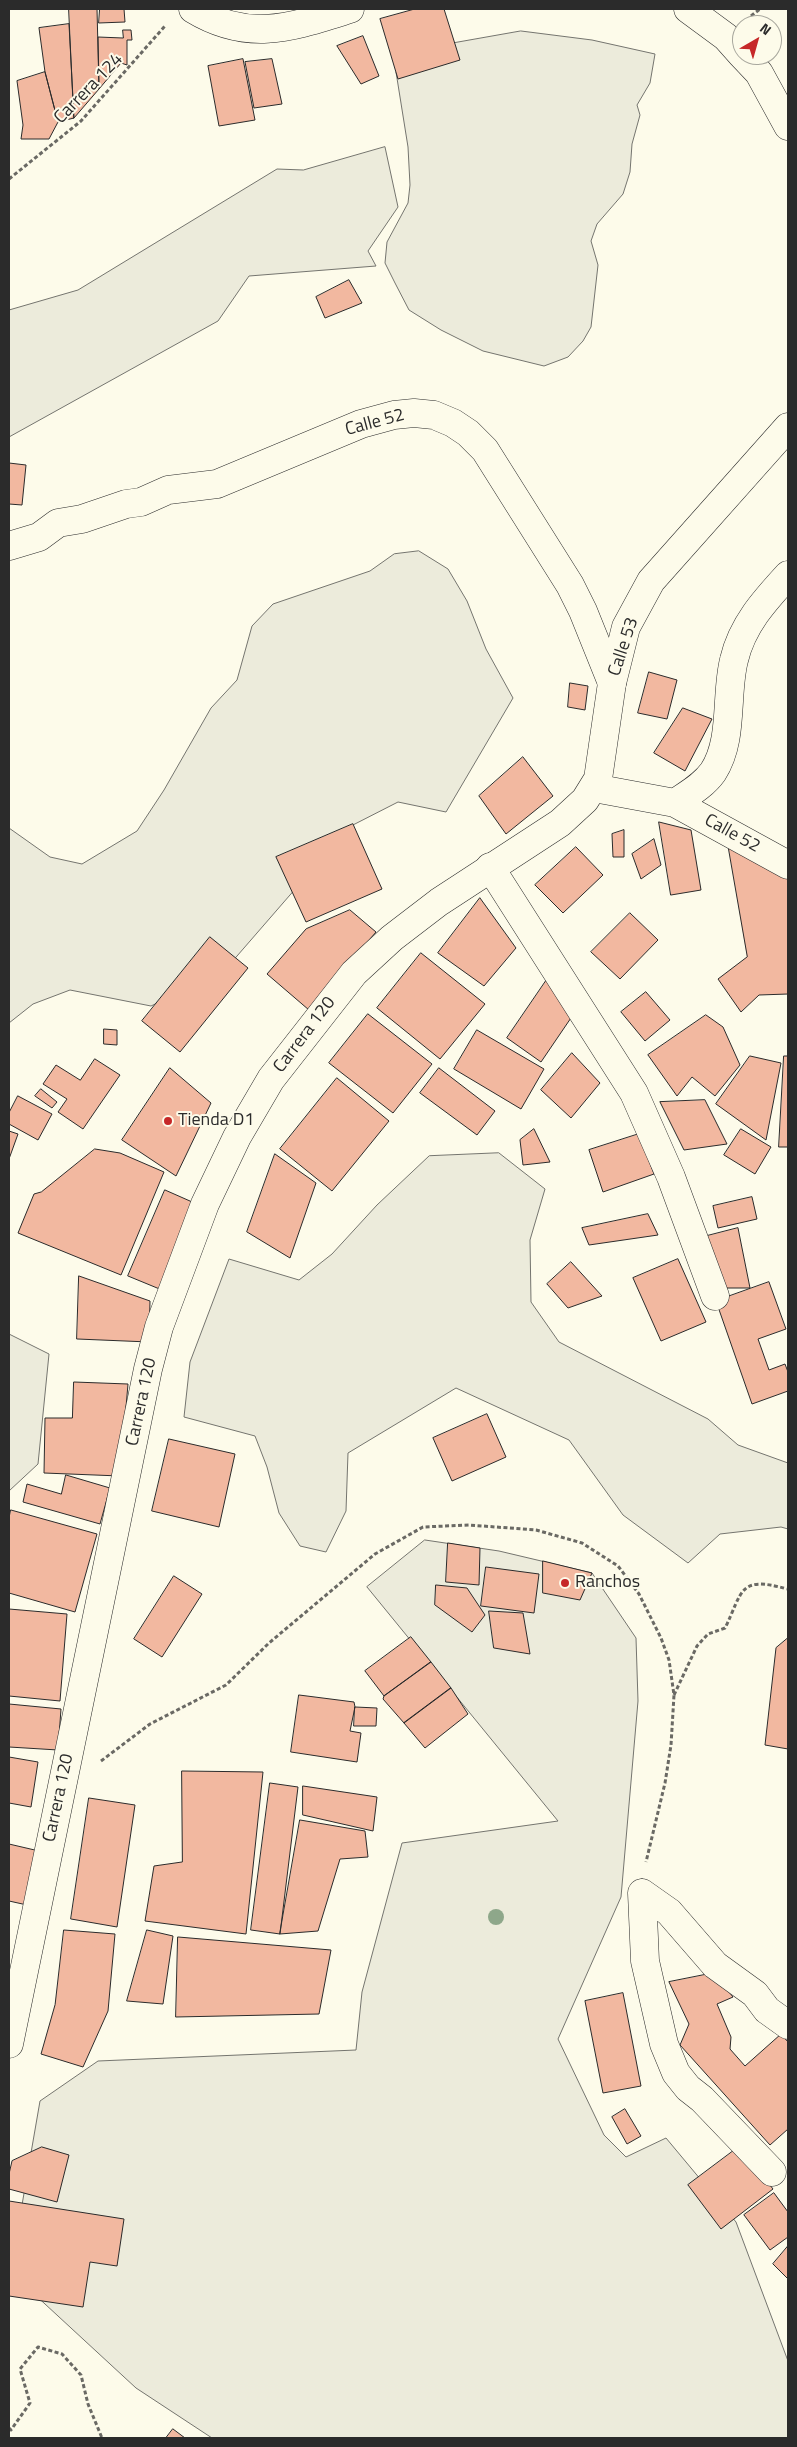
<!DOCTYPE html>
<style>
body{margin:0}
#map{position:relative;width:797px;height:2447px;overflow:hidden;background:#fdfbea;font-family:"Titillium Web",sans-serif}
canvas{display:block}
.frame{position:absolute;inset:0;border:10px solid #2b2b2b;pointer-events:none}
.north{position:absolute;left:732px;top:15px;width:50px;height:50px;box-sizing:border-box;background:#fdfbea;border:1px solid #a9a89e;border-radius:50%;rotate:38deg;font-size:14px;font-weight:700;line-height:20px;text-align:center;color:#2b2b2b}
.north::after{content:'';display:block;margin:auto;width:18px;height:22px;background:#c62828;clip-path:polygon(50% 0,100% 100%,50% 72%,0 100%)}
</style>
<div id="map">
<canvas width="797" height="2447"></canvas>
<div class="frame"></div>
<div class="north">N</div>
</div>
<script>
const ctx = document.querySelector('canvas').getContext('2d');
ctx.lineJoin = 'round';
function fill(path, color) {
  ctx.fillStyle = color;
  ctx.fill(path, 'evenodd');
}
function stroke(path, color, width, dash) {
  ctx.strokeStyle = color;
  ctx.lineWidth = width;
  ctx.lineCap = dash ? 'butt' : 'round';
  ctx.setLineDash(dash || []);
  ctx.stroke(path);
}
function write(font, color, halo, rows, align = 'center') {
  ctx.font = font + ' "Titillium Web",sans-serif';
  ctx.lineWidth = 4;
  ctx.setLineDash([]);
  ctx.textBaseline = 'middle';
  ctx.strokeStyle = halo;
  ctx.fillStyle = color;
  for (const [text, x, y, turn = 0] of rows) {
    ctx.save();
    ctx.translate(x, y);
    ctx.rotate((+turn || 0) * Math.PI / 180);
    ctx.textAlign = isNaN(turn) ? turn : align;
    if (halo) ctx.strokeText(text, 0, 0);
    ctx.fillText(text, 0, 0);
    ctx.restore();
  }
}
const green = new Path2D(`
 M521,31L592,40L655,54L650,83L637,105L640,115L632,144L630,172L623,194L597,224L591,241L598,265L591,327L583,341L568,357L544,366L483,351L441,330L409,310L395,283L385,263L387,242L408,203L410,185L408,147L396,72L442,45Z
 M385,147L398,207L368,251L376,266L249,276L218,321L9,437V310L78,290L277,169L303,170Z
 M419,551L448,569L467,601L486,649L513,698L446,812L398,802L349,827L224,971L151,1006L70,990L33,1004L9,1023V828L50,857L82,864L137,831L164,790L211,708L237,680L252,626L273,604L370,571L394,554Z
 M499,1153L545,1189L530,1240L531,1302L559,1342L708,1419L738,1445L788,1463V1529L781,1527L720,1534L688,1563L623,1515L569,1440L456,1388L348,1453L346,1511L326,1552L300,1546L279,1513L267,1467L255,1436L184,1417L190,1362L229,1259L299,1280L332,1254L377,1205L429,1156Z
 M9,1334L49,1354L38,1464L9,1491Z
 M425,1540L499,1551L592,1573L636,1638L638,1701L621,1897L558,2039L604,2135L626,2157L666,2138L736,2222L788,2361V2438H212L136,2388L19,2280L18,2228L40,2101L98,2061L356,2050L362,1992L402,1843L558,1821L367,1587Z`);
fill(green, '#ecebdb');
stroke(green, '#74746e', 1);
const building = new Path2D(`
 M69,9H97L99,89L74,118Z
 M100,9H124L125,22L99,23Z
 M415,9H444L460,60L398,79L380,19Z
 M69,24L74,118L58,122L45,72L39,28Z
 M123,30H131L132,40H127V65L121,63L99,89L98,37L123,38Z
 M363,36L379,76L361,84L337,46Z
 M243,59L255,120L219,126L208,66Z
 M272,59L282,104L254,108L245,62Z
 M45,72L58,122L49,139H21L23,125L17,81Z
 M349,280L362,303L325,318L316,297Z
 M9,463L26,465L22,505L9,504Z
 M649,672L677,680L667,719L638,713Z
 M570,683L588,686L585,710L568,707Z
 M683,708L712,719L685,771L654,753Z
 M523,757L553,796L506,834L479,796Z
 M659,822L691,830L701,890L671,895Z
 M353,824L382,889L306,922L276,857Z
 M624,830V857H613L612,834Z
 M726,833L788,871V994L759,995L741,1012L718,979L747,957Z
 M654,839L661,865L641,879L632,854Z
 M576,847L603,875L563,913L535,885Z
 M480,898L516,948L484,986L438,953Z
 M350,910L376,932L309,1010L267,974L306,929Z
 M630,913L658,940L620,979L591,952Z
 M210,937L248,968L180,1052L142,1021Z
 M421,953L485,1004L440,1059L377,1008Z
 M548,978L575,1012L541,1062L507,1038Z
 M646,992L670,1020L645,1041L621,1012Z
 M368,1014L432,1064L393,1113L329,1063Z
 M706,1015L723,1027L740,1065L715,1096L692,1077L677,1096L648,1055Z
 M104,1029L117,1030V1045L104,1044Z
 M477,1030L544,1069L521,1109L454,1069Z
 M572,1053L600,1083L571,1118L541,1090Z
 M750,1056L781,1063L766,1140L716,1104Z
 M784,1056H788V1147H779Z
 M95,1059L120,1075L83,1129L58,1112L67,1099L43,1084L56,1065L80,1080Z
 M170,1068L211,1103L176,1176L122,1140Z
 M439,1068L495,1111L477,1135L420,1093Z
 M337,1078L389,1121L332,1191L280,1149Z
 M41,1089L57,1102L52,1108L35,1096Z
 M18,1096L52,1114L38,1140L9,1124V1113Z
 M705,1100L727,1144L684,1150L660,1102Z
 M534,1129L550,1162L523,1165L520,1140Z
 M741,1129L771,1147L755,1174L724,1155Z
 M9,1131L18,1134L9,1159Z
 M639,1134L654,1174L603,1192L589,1150Z
 M95,1149L120,1153L164,1172L121,1275L18,1233L34,1194L41,1192Z
 M275,1154L316,1183L290,1258L247,1232Z
 M165,1190L199,1205L162,1290L128,1276Z
 M752,1197L757,1219L718,1228L713,1206Z
 M648,1214L658,1235L589,1245L582,1228Z
 M738,1228L750,1288H722L707,1236Z
 M678,1259L706,1322L661,1341L633,1278Z
 M571,1262L602,1296L568,1308L547,1284Z
 M79,1276L150,1301L149,1342L77,1339Z
 M769,1282L786,1329L758,1339L769,1370L785,1364L788,1372V1391L752,1404L716,1301Z
 M74,1382L128,1384L120,1476L44,1473L45,1418H72Z
 M487,1414L506,1457L452,1481L433,1438Z
 M169,1439L235,1454L219,1527L152,1511Z
 M66,1475L110,1488L100,1524L23,1502L27,1484L61,1494Z
 M11,1510L97,1534L75,1612L9,1593V1518Z
 M448,1543L480,1548L479,1585L446,1582Z
 M543,1561L592,1573L580,1600L543,1593Z
 M486,1567L539,1574L534,1613L481,1606Z
 M174,1576L202,1594L162,1657L134,1639Z
 M436,1585L467,1588L485,1615L472,1632L435,1605Z
 M9,1609L67,1614L60,1701L9,1696Z
 M489,1611L523,1613L530,1654L494,1648Z
 M411,1637L431,1662L384,1696L365,1671Z
 M788,1638V1749L765,1745L776,1648Z
 M431,1662L451,1688L404,1723L383,1699L384,1696Z
 M451,1688L468,1714L425,1748L404,1723Z
 M299,1695L354,1702L355,1707L350,1731L361,1733L357,1762L291,1752Z
 M9,1704L61,1709L58,1750L9,1747Z
 M355,1707L377,1708L376,1726H354Z
 M9,1757L38,1762L31,1807L9,1803Z
 M182,1771L263,1772L246,1934L145,1921L154,1866L182,1862Z
 M270,1783L298,1787L280,1934L251,1930Z
 M303,1786L377,1797L373,1831L303,1815Z
 M89,1798L135,1805L117,1927L71,1919Z
 M300,1820L365,1831L368,1857L340,1859L318,1931L280,1934Z
 M9,1844L39,1851L27,1905L9,1901Z
 M64,1930L115,1934L108,2011L83,2067L41,2054L55,2005Z
 M147,1930L173,1936L163,2004L127,2001Z
 M178,1937L331,1950L319,2014L176,2017Z
 M714,1973L733,1997L717,2004L731,2037L730,2049L745,2066L781,2034L788,2042V2129L770,2145L680,2045L689,2024L669,1982Z
 M623,1993L641,2086L603,2093L585,2001Z
 M625,2109L641,2136L627,2144L612,2117Z
 M740,2146L773,2189L721,2229L688,2185Z
 M42,2147L69,2155L57,2202L9,2189V2174L12,2161Z
 M774,2193L788,2212V2237L770,2250L744,2215Z
 M9,2201L124,2219L117,2266L90,2262L83,2307L9,2296Z
 M788,2246V2279L773,2264Z
 M173,2429L185,2438H166Z`);
fill(building, '#f2b8a0');
stroke(building, '#2b2b2b', 1);
const minor = new Path2D(`
 M9,546L39,537L58,523L82,519L126,504L141,502L168,490L217,484L361,424L394,415L414,413L434,415L453,423L468,433L485,450L570,585L583,611L612,683
 M594,788L675,803C688,794 703,786 713,772C734,740 725,695 734,660C742,625 765,600 788,575
 M675,803L788,865
 M490,867L634,1093L671,1177L715,1296
 M642,1893L645,1961L664,2044L676,2073L688,2088L702,2099L772,2172
 M642,1893L669,1912L715,1965L755,1994L767,2010L788,2025`);
const tertiary = new Path2D(`
 M193,9C249,43 292,27 350,9
 M688,9L726,37L742,55
 M742,55L759,73L788,126
 M9,2044L148,1369L159,1327L205,1204L237,1137L271,1079L354,973L392,938L439,902L560,823L585,800L598,779L612,683L626,627L651,581L788,427`);
stroke(minor, '#2b2b2b', 29);
stroke(tertiary, '#2b2b2b', 29);
stroke(new Path2D(`
 M751,16L760,9
 M9,179L81,121L165,26
 M674,1695L697,1646L708,1634L725,1628C743,1592 738,1575 787,1589
 M101,1761L150,1724L226,1685L269,1643L375,1554L423,1527L469,1525L536,1530L582,1543L618,1566L639,1594L661,1638L669,1660L674,1695L671,1745L665,1783L646,1862
 M9,2428L11,2430L30,2403L20,2369L38,2347L62,2354L81,2375L88,2404L102,2438`), '#6a6964', 3, [4, 2.5]);
stroke(minor, '#fdfbea', 28);
stroke(tertiary, '#fdfbea', 28);
ctx.fillStyle = '#8ea78a';
for (const [x, y] of [
 [496,1917]
]) {
  ctx.beginPath();
  ctx.arc(x, y, 8, 0, 2 * Math.PI);
  ctx.fill();
}
for (const [x, y, r, color] of [
 [168,1121,5,"#c62828"],
 [565,1583,5,"#c62828"]
]) {
  const dot = new Path2D();
  dot.arc(x, y, r, 0, 2 * Math.PI);
  ctx.fillStyle = color;
  ctx.fill(dot);
  stroke(dot, '#fdfbea', 2);
}
write('18px', '#2b2b2b', '#fdfbea', [
 ["Carrera 124",89,89,-46],
 ["Calle 52",375,423,-15],
 ["Calle 53",624,647,-72],
 ["Calle 52",732,834,29],
 ["Carrera 120",305,1035,-53],
 ["Carrera 120",142,1402,-78],
 ["Carrera 120",59,1798,-78]
]);
write('18px', '#2b2b2b', '#fdfbea', [
 ["Tienda D1",178,1121],
 ["Ranchos",575,1583]
], 'left');
</script>
